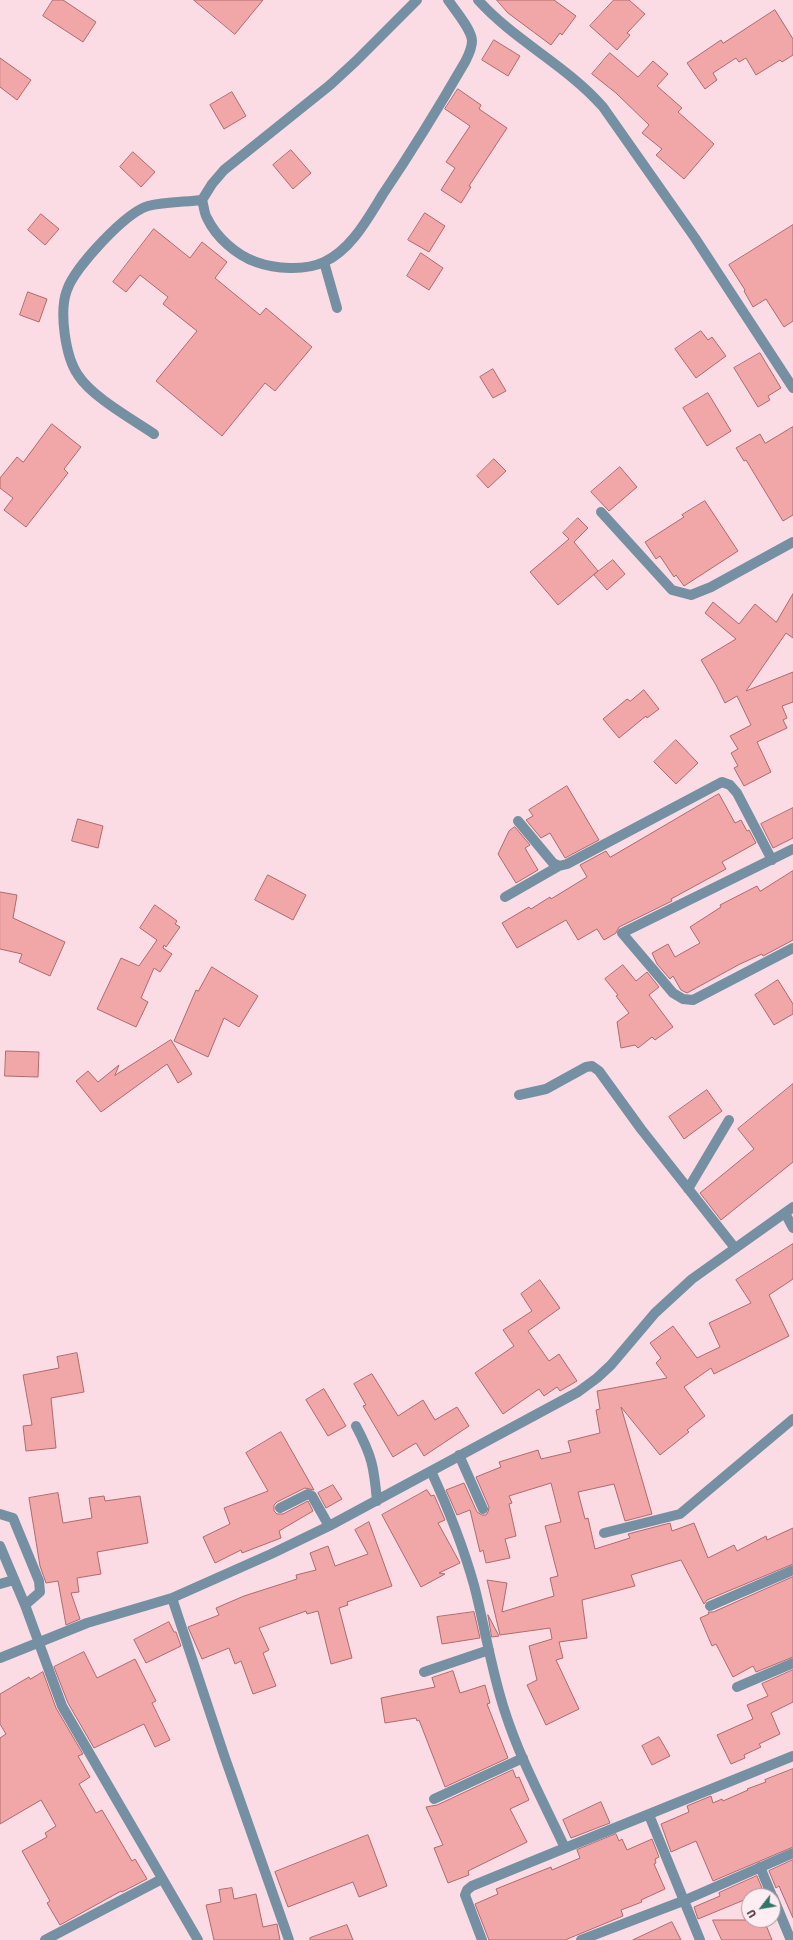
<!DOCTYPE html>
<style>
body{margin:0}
#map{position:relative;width:793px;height:1940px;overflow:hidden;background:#fbdce5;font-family:"PT Sans",sans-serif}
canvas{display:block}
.north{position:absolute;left:741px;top:1888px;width:40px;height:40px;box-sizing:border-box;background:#feeef3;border:1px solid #aa969d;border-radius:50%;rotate:239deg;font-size:11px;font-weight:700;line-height:16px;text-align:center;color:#2c121b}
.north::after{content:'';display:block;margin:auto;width:14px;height:18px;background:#317567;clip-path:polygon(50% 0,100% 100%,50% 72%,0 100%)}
</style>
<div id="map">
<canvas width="793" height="1940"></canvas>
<div class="north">U</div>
</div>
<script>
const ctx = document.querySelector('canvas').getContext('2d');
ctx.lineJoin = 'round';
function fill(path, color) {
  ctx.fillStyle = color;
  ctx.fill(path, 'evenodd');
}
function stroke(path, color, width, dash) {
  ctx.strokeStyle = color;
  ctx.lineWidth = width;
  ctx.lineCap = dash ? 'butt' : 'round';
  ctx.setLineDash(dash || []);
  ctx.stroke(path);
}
const building = new Path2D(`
 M53,0H63L96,22L83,42L43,16Z
 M194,0H263L235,34Z
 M497,0H554L576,16L562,35L560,33L551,45L508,13Z
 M614,0H629L645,14L627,33L630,35L617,50L590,26Z
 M775,10L793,39V55L782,62L780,60L756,75L746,58L739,62L736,58L713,73L717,80L705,89L687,63L721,40L723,43Z
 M494,40L520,56L508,76L482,60Z
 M610,53L638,77L653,61L668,74L657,86L682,108L678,112L714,144L684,179L656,155L662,149L642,133L649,125L616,93L592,74Z
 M0,58L31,80L17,100L0,87Z
 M458,89L481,105L479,109L507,128L469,186L471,187L461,203L441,190L455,168L446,162L470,126L445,109Z
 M232,92L246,116L224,129L210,105Z
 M291,150L311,173L293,189L273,165Z
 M133,152L155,172L141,187L120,167Z
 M425,213L445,226L429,252L408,240Z
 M41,214L59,229L45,245L28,230Z
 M793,225V321L784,327L766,299L753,307L744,291L745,290L729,265Z
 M154,229L190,258L202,242L227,262L215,278L260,315L266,308L312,347L275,391L265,383L222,436L156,381L197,331L163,304L168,297L140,275L126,292L113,282Z
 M421,253L443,268L429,290L407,276Z
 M28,292L47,299L39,322L20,315Z
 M701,331L708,340L712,337L726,356L696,378L675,349Z
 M760,353L781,388L768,396L770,400L758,407L734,368Z
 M493,369L506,391L493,398L480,377Z
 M708,393L731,431L707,446L683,408Z
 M52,424L81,447L64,469L68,473L26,527L4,510L13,498L0,488V478L17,457L23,462Z
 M793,427V515L783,521L746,460L744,461L736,448L760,434L765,443Z
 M494,459L506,471L488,488L477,476Z
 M620,467L637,487L609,511L591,492Z
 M705,501L738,551L684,586L676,575L674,577L660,556L656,559L645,542L684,517L682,515Z
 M578,518L588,528L574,542L598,571L558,605L530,572L569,539L563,533Z
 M613,560L625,574L607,590L594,575Z
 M793,594V638L786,633L746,691L793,672V702L782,706L787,718L783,720L787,728L757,742L771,772L744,786L734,768L738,766L731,753L738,749L730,736L751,725L737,696L725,703L716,685L701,660L736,639L705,613L713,602L739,624L755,604L776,622Z
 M644,690L659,709L647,718L646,716L619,738L603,719L627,699L630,701Z
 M676,740L698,763L676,784L654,762Z
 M567,786L599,840L565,858L550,833L541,838L526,820L533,816L529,810Z
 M719,794L735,823L741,820L747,831L749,830L756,843L722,862L726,869L671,899L672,901L619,927L616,933L604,940L597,929L578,940L566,920L517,948L502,923L529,907L531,909L550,897L551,899L587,877L580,865L606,851L610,857Z
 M793,808V838L773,848L761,824Z
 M78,819L103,826L98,848L72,841Z
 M515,827L530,845L525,848L538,870L516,883L498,854L509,831Z
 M793,871V940L763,956L762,954L740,964L687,993L681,990L673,976L670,979L657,964L652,953L668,944L675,957L700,943L690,927L721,907L720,905L757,886L760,891Z
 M268,875L306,895L293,920L255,900Z
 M0,892L17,895L13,918L65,942L50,976L19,962L22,954L0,949Z
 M155,905L177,921L175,924L180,927L166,947L164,945L163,948L172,954L160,972L154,968L141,998L148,1002L136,1027L97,1009L121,958L139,966L157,940L140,928Z
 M623,965L636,981L647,972L659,987L649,995L673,1027L655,1040L652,1037L638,1048L635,1045L621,1048L617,1022L629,1013L616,996L618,995L605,979Z
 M212,967L258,996L239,1027L224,1018L208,1057L174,1041L196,990L198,991Z
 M778,980L793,1004V1014L774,1025L755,995Z
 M171,1040L192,1074L178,1083L167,1064L101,1112L76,1081L88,1071L98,1082L119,1065L115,1075Z
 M6,1051L39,1052L38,1077L5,1076Z
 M793,1084V1162L721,1220L700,1193L754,1149L738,1129Z
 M707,1090L722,1111L684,1139L669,1117Z
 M793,1244V1279L769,1295L789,1336L714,1374L711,1368L684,1387L705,1416L687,1430L689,1432L660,1455L621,1407L652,1514L625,1521L614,1484L578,1492L585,1519L588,1518L595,1549L630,1538L628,1534L670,1523L672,1531L694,1523L708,1558L734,1545L737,1551L766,1536L767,1540L793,1528V1564L707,1600L704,1604L681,1560L631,1575L635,1586L582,1600L587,1638L559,1642L563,1658L556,1660L579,1709L546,1725L527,1685L537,1680L529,1646L552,1639L550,1628L500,1635L487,1580L507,1583L502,1612L554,1596L550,1578L558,1576L545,1526L561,1522L551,1483L509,1496L512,1503L509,1504L516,1536L505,1539L510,1558L486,1563L483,1550L480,1552L470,1510L457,1515L446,1490L464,1483L477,1512L482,1515H486L488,1512L489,1507L476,1477L501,1467L499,1462L538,1450L541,1459L571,1452L568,1441L600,1433L596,1410L600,1409L597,1391L667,1378L656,1363L661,1358L650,1343L673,1326L697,1358L720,1347L709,1323L751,1303L736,1280Z
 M540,1280L560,1308L528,1331L549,1361L559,1354L577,1381L560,1391L557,1387L544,1396L539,1389L503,1414L475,1373L514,1346L503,1330L532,1311L521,1294Z
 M77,1353L84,1392L51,1398L56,1448L26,1451L23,1426L32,1425L23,1375L59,1368L57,1357Z
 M372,1374L398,1416L423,1400L435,1420L457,1407L469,1426L424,1456L416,1443L393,1457L363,1406L366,1405L354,1384Z
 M324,1389L346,1426L328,1436L306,1400Z
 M281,1432L314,1490L305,1488L277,1502L274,1505V1511L277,1514H283L308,1501L313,1511L279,1531L281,1538L242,1553L241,1550L215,1563L203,1537L230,1524L224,1508L268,1491L246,1453Z
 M333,1485L342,1499L326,1508L318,1493Z
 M427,1490L431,1496L434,1495L445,1520L438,1523L460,1563L439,1573L445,1574L421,1587L382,1515Z
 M58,1493L63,1523L92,1518L89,1498L104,1496L105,1501L140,1496L148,1543L97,1552L101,1574L77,1578L79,1592L71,1593L80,1619L66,1625L58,1581L46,1583L40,1566L29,1498Z
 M369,1522L392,1586L347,1602L348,1605L339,1608L352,1658L331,1664L318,1611L307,1614L306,1611L259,1628L269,1650L263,1653L276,1686L253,1694L241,1661L235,1664L229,1648L202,1659L188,1627L219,1615L216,1608L244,1596L297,1579L296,1575L316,1570L310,1553L328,1546L335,1566L368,1554L355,1530Z
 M793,1577V1657L756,1672L753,1666L733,1677L716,1644L712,1646L700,1618L709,1614L708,1612H713Z
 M474,1612L480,1638L442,1644L437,1617Z
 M488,1615L499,1636L492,1637Z
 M169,1622L174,1632H176L181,1646L146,1663L134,1640Z
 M84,1652L97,1678L135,1659L156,1701L152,1703L170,1740L155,1747L144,1724L94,1748L68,1703L54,1667Z
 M793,1670V1702L771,1713L780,1734L759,1744L761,1747L744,1755L745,1758L731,1764L717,1735L753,1719L747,1705L768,1696L762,1684Z
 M453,1671L460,1693L485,1685L490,1703L487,1704L508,1758L445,1787L419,1720L417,1721L416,1718L385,1723L381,1698L435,1687L432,1678Z
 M43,1672L56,1708L83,1754L78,1756L90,1777L79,1784L96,1813L102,1810L132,1861L135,1859L147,1879L122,1892L121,1891L60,1925L47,1903L50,1901L22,1851L47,1837L45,1833L56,1826L41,1800L0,1824V1738L6,1734L0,1724V1694L29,1677L30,1679Z
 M659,1737L670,1756L652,1765L642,1746Z
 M793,1769V1847L713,1881L696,1841L671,1852L661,1824L689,1812L687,1806L711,1796L713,1803L722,1799L723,1801L748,1790L747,1789L766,1782L765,1780Z
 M513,1770L516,1778L519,1777L529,1800L510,1809L527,1842L468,1871L469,1875L448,1883L434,1848L443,1845L426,1807L437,1805Z
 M601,1802L610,1823L571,1838L563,1820Z
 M616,1834L619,1841L622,1839L627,1850L652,1839L659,1857L655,1859L656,1863L654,1864L665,1889L641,1900L642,1902L621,1910L623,1916L565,1940H489L475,1904L498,1894L496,1889L551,1867L552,1870L580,1858L577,1850Z
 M368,1835L387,1886L359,1897L353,1882L288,1907L275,1872Z
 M793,1860V1918L779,1886L776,1888L769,1871Z
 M757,1876L764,1893L755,1896H749V1898L698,1919L694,1907L720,1896L719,1893Z
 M232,1888L234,1899L256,1894L263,1927L277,1924L280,1940H214L206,1905L221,1902L219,1890Z
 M713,1920H764L772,1940H722Z
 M672,1922L681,1940H633Z
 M347,1925L353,1940H310V1938Z`);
fill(building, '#f1a6a7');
stroke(building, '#b06a6d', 1);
stroke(new Path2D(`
 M478,0C515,41 566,65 603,107L695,238L793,388
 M202,200C204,206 204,213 207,218C216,237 236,255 256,262C275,269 305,271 324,262C351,250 368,218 383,194C412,151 439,107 465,62C468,56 472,49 472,41C472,30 455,10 448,0
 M324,262L337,308
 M154,434C132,419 92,397 78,375C65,356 59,311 67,290C75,267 125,213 148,206C164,202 185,202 202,200L212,184L224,170L330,85L356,61L417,0
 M601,512L672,590L691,595L711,587L793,542
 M518,821L553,863L559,866L567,864L722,782L730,785L737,793L772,860
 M793,849L622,933L673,993L683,999L693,1000L793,948
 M505,897L559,866
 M519,1095L546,1089L586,1067L592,1066L599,1071L641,1129L735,1248
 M688,1189L729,1120
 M785,1213L793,1228
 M356,1426C372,1456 374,1467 377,1501
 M459,1455L483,1509
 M431,1471C448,1508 463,1546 474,1585C485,1627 491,1670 505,1712C520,1759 544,1803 565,1848L793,1756
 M280,1508L308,1494L312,1496L329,1526
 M0,1514L13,1518L39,1581L40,1592L25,1605
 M604,1533L680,1514L793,1419
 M0,1546L25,1605L62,1706L198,1940
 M0,1584L14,1580
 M172,1598L224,1755L289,1940
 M710,1606L793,1570
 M0,1658L87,1623L172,1598L271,1554L329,1526L578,1392L597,1378L611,1365L655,1313L692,1279L793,1207
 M424,1672L489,1650
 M737,1687L793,1663
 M434,1799L523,1758
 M649,1815L700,1940
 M760,1867L772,1896
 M773,1897L790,1938
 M45,1940L162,1879
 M482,1940L465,1895L467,1890L472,1886L565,1848
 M581,1940L683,1901L793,1853`), '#7590a2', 10);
</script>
